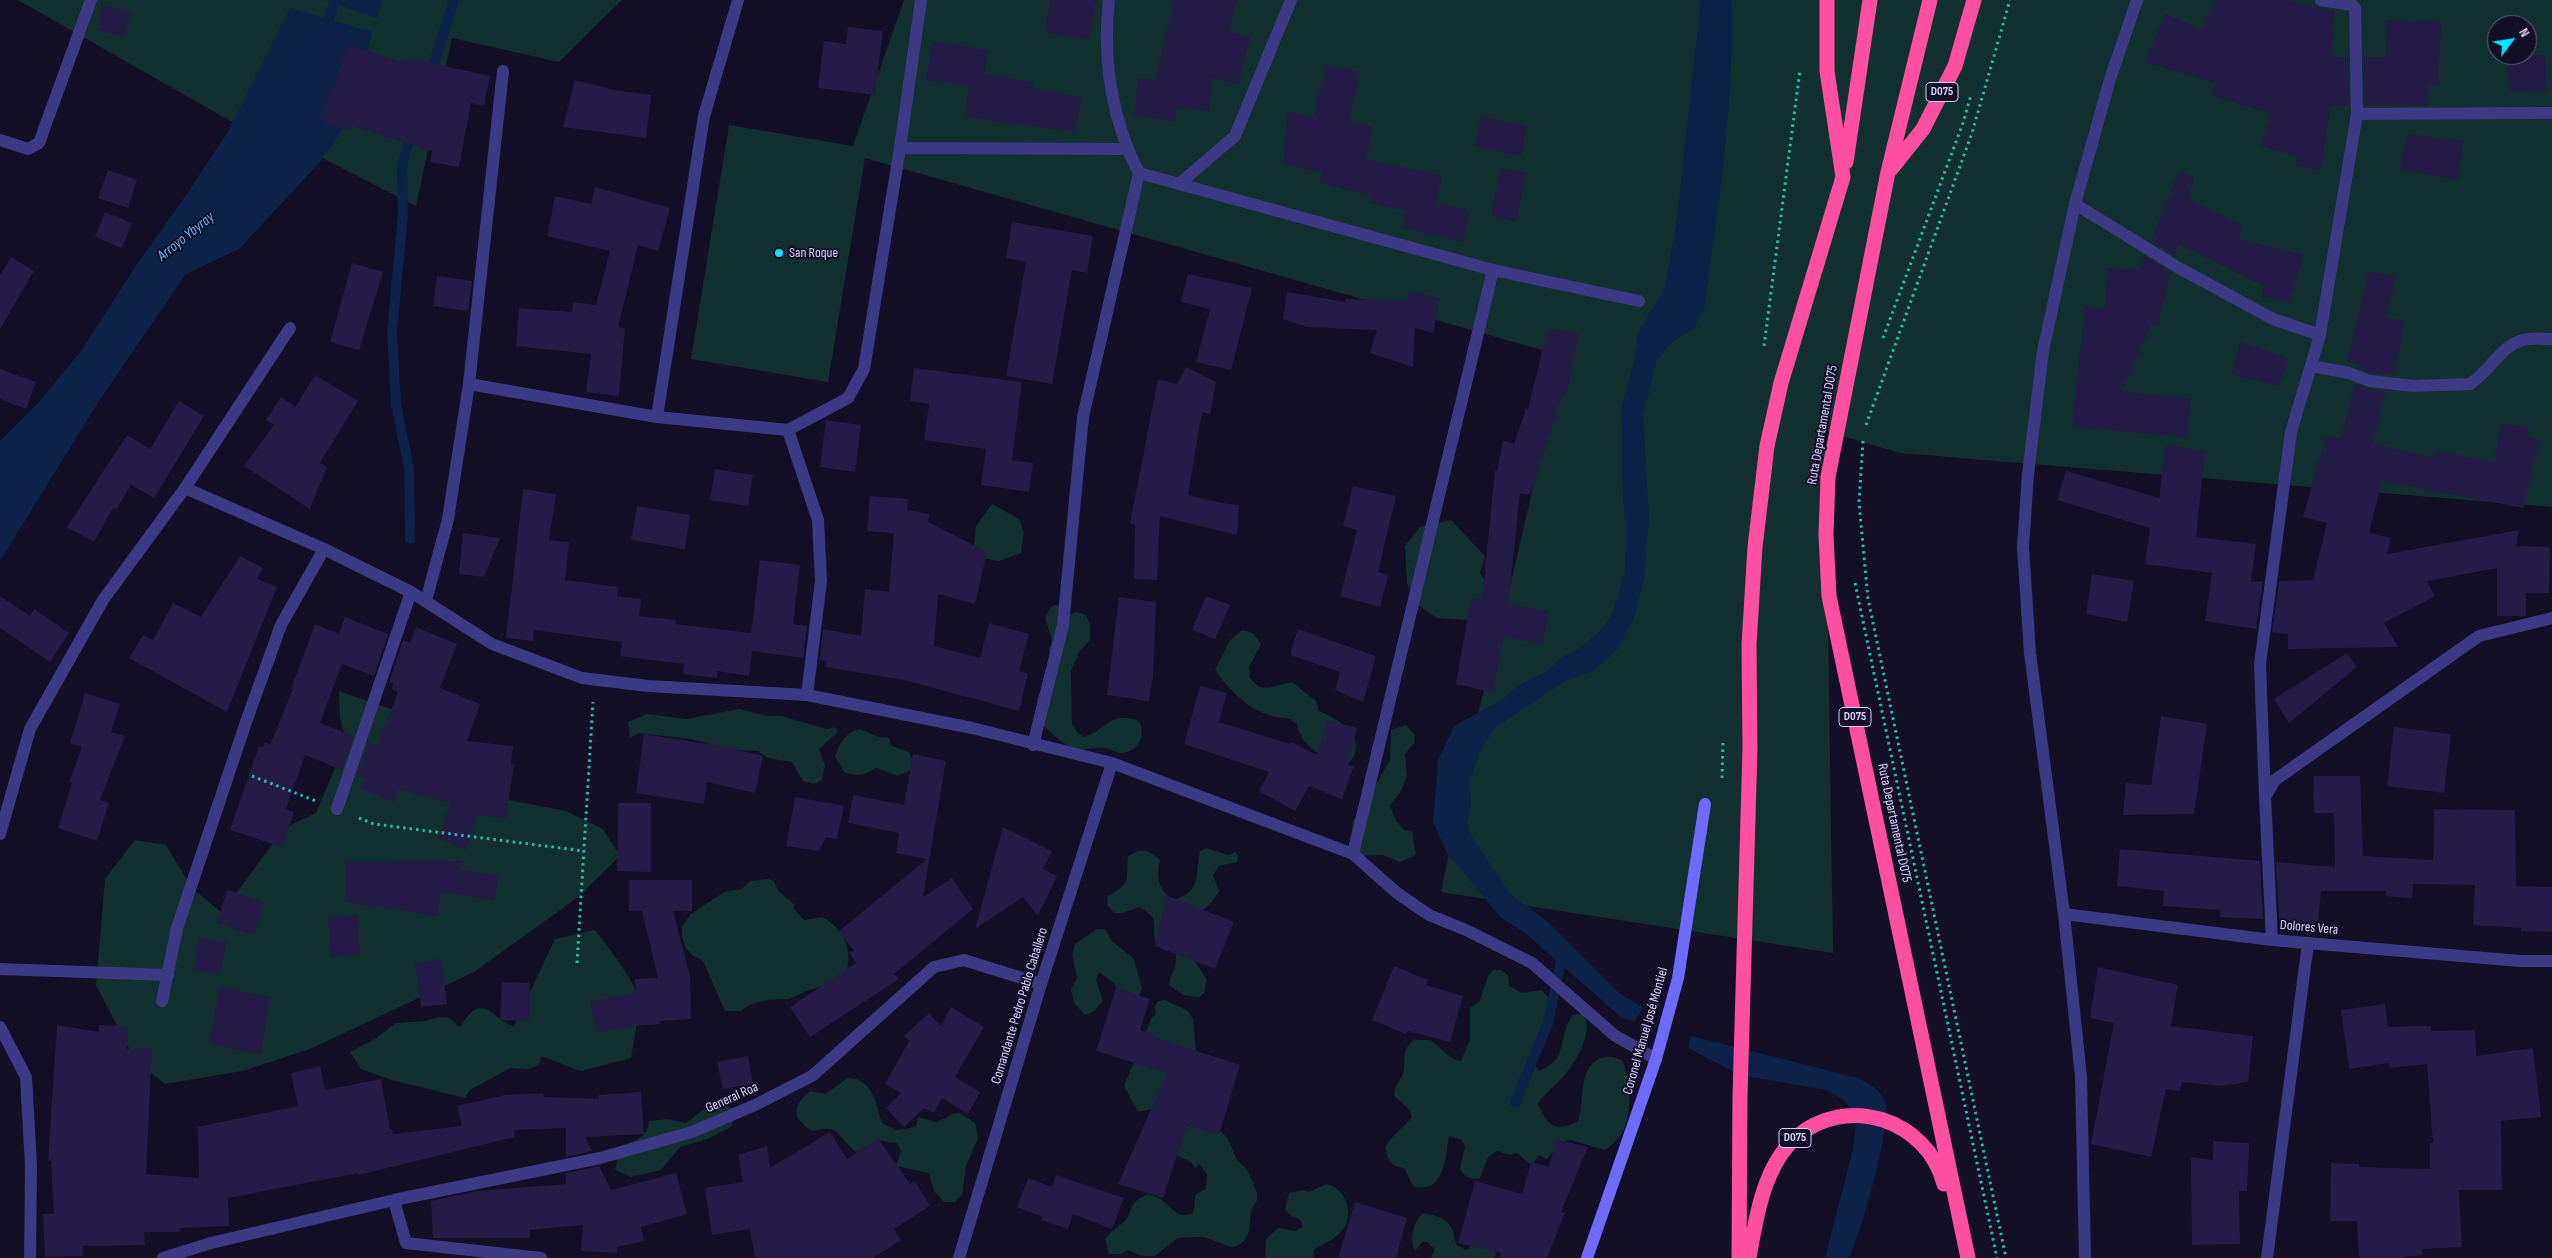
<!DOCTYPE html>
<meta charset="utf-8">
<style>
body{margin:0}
#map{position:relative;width:2552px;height:1258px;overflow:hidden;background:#130f26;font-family:"Sofia Sans Condensed",sans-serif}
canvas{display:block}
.north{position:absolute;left:2487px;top:15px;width:50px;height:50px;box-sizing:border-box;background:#130f26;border:1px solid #625e7d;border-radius:50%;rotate:59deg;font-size:14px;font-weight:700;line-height:20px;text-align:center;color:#d9d4ff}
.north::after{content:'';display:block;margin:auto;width:18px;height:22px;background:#00e5ff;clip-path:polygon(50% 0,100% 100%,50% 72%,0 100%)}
</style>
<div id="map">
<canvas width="2552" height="1258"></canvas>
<div class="north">N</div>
</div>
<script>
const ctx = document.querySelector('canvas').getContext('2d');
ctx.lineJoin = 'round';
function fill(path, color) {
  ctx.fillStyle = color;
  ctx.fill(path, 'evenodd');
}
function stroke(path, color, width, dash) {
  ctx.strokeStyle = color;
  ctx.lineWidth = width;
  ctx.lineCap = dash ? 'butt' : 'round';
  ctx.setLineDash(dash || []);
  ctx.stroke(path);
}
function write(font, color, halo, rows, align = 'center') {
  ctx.font = font + ' "Sofia Sans Condensed",sans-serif';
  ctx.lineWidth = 4;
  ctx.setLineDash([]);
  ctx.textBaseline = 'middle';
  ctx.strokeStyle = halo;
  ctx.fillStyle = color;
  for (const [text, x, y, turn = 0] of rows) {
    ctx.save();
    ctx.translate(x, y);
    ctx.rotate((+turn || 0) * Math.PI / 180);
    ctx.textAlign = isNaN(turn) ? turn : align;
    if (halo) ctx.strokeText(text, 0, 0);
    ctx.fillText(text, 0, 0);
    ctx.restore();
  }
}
fill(new Path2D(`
 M18,0H622L559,62L452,38L416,206L301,147L248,131Z
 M904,0H2552V507L1900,453L1825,431L1833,953L1528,906L1530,909L1505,902L1441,892L1478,714L1499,632L1469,620L1437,618L1418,605L1407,583L1405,546L1420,527L1451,520L1485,556L1480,573L1494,595L1509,591L1563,356L865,158L828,382L691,359L729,125L853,146ZM2497,25H2527V55H2497Z
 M992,504L1019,519L1024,533L1021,553L999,561L973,556L976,526Z
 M1055,605L1065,607L1070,615L1077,612L1086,615L1090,625V640L1079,652L1071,671L1072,724L1078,733L1084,737C1108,729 1110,710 1139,721C1146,734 1139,752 1122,753C1116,753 1109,748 1103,748C1092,747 1084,752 1073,748C1061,743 1049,730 1038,722L1037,698L1054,665L1049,650L1052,640L1045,618L1050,608Z
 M1242,630L1253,633L1261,644L1249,667L1250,678L1259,687L1268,688L1292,682L1316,701L1319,711C1344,721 1373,743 1344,768C1324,757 1301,748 1297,724C1284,714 1285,720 1272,716C1246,708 1231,692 1215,670L1230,640Z
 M339,691L419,719L455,790L566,811L603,829L620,856L577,898L474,972L310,1049L242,1071L165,1084L135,1060L96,985L105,879L135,840L166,845L191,887L222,913L284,828L316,813L346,742L340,717Z
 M739,709L768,716H781L827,729L835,727L838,732L819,749L825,766L822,780L814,784L803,781L792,762L768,758L758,751L727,749L692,739L645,734L638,733L630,738L628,722L647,714L687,719Z
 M1406,725L1415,735L1414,743L1405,754L1407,775L1401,791L1390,806L1396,821L1404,830L1412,831L1416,855L1400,862L1383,855L1354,856L1349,847L1353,820L1365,811L1372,791L1390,760L1391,730Z
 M859,729L879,737L889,738L891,746L909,752L915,768L898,776L876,768C865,775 857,777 844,772L835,756C839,743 846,733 859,729Z
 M1206,848L1228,855L1235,852L1238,855L1237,862L1219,866L1213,875L1219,891L1212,902L1202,911L1191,955L1207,980L1204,993L1199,997L1183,995L1169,985C1171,971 1179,966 1175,952L1157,945C1151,930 1156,929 1153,917L1140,907L1122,913H1115L1107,905L1108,896C1132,883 1126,880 1128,856C1141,848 1149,849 1160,860C1156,877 1158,889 1173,900C1202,892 1195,875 1200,851Z
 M768,879L774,881L778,891L794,904V909L804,920L822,917C847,930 855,956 843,981L809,990L789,999L767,1000L749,1005L741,1011H725L703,961L692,955L686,948L682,937V927L690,915L715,898L725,892L741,889L750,881Z
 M1097,929H1105L1112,941L1134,959L1142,988L1136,1003L1120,1001L1115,984L1099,972L1096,980L1103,1001L1094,1011L1085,1015L1074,1003L1071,990L1077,978L1072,954L1075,944Z
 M595,930C606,945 637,982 638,1000C639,1019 634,1039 631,1058L581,1071L541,1056L539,1065L528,1069L510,1068L470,1090L465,1098L392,1080L361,1069L350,1052L375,1039L396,1023L425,1021L439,1017L449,1018L460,1027C483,988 491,1020 514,1026L555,939Z
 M1493,970H1501L1508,975L1509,986L1522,993L1542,990C1564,1013 1545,1039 1532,1061L1539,1071C1570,1059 1557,1035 1573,1015L1584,1014C1595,1032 1573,1068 1559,1081C1551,1090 1544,1093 1538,1104C1547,1126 1556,1133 1578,1121C1585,1102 1577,1062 1605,1057C1611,1056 1618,1058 1623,1061C1632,1091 1636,1131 1605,1150L1570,1140L1561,1142L1547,1159L1539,1155L1532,1166L1517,1153L1510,1155L1497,1151L1488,1157L1480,1178C1470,1180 1465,1177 1460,1169L1465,1146L1462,1140L1449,1136C1446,1156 1444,1196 1413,1186L1404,1168C1390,1166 1388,1160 1385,1147C1392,1135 1404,1128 1412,1117L1409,1109L1394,1096C1394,1086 1399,1083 1403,1074C1408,1058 1398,1057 1413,1040H1430L1453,1059L1461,1061L1470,1040V1008L1480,1001L1488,976Z
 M1165,1000L1188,1011L1193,1019L1196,1049L1191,1063L1156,1108L1138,1112L1124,1086L1152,1017L1156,1015L1155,1006L1158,1001Z
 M847,1078C873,1077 876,1104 882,1123L896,1130L916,1127L918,1117L936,1122C959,1114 951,1106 975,1123L978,1138L966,1166L962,1195L955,1202H944L934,1191L929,1173L896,1166L901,1151L897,1143L877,1140L857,1152C846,1147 841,1130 829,1129C823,1128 817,1131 812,1131C791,1117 792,1107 810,1091L826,1094Z
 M718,1104L728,1106L736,1112L731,1127L708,1139L680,1147L661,1170L631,1177L615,1170L620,1146C636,1140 647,1139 649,1121L668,1119L686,1123L708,1106Z
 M1178,1125L1218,1128L1228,1139L1237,1160L1247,1169L1257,1193V1200L1251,1211L1249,1231L1244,1241L1237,1246L1231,1247L1203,1237H1193L1178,1238L1155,1256H1141L1129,1250L1121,1254H1109L1105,1239C1110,1232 1116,1228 1123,1223C1134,1213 1126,1203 1148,1194C1153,1196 1159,1197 1163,1201C1174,1210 1178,1219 1193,1213L1196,1194L1206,1189L1207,1174L1199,1164L1195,1168L1191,1162L1167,1151Z
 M1326,1184C1347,1188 1356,1217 1340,1233C1333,1241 1322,1243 1314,1250L1313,1258H1265L1266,1239L1278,1228L1295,1231L1303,1227L1301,1220L1291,1216L1285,1209L1289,1193L1303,1190L1309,1192Z
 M1422,1214C1432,1213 1448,1218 1452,1229C1454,1234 1454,1239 1457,1245L1466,1250L1475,1242L1496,1251L1495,1258H1431L1435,1249L1427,1242H1422L1415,1251C1409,1241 1413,1223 1422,1214Z`), '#12302f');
fill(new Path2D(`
 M325,0H383L377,18Z
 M1701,0H1731C1735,102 1718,207 1704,309L1694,328L1670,344L1656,362L1643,417L1649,516L1644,580L1634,618L1617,650L1594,671L1565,681L1495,728L1482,747L1470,779L1471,807L1467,822L1471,836L1510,894L1547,921L1619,993L1644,1008L1634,1021L1622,1018L1525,933L1500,917L1461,869L1448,856L1433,822L1438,760L1454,726L1503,699L1517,686L1547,671L1565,655L1578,649L1599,632L1612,615L1625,572L1626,529L1623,499L1622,406L1633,365L1638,333L1659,299L1666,283L1677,218Z
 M290,8L372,32L351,118L319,163L239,249L186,274L99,401L0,561V441L37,404L81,351L139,261L187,194L227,133Z
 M1691,1036L1858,1078C1868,1083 1882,1090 1885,1102C1892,1129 1861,1231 1849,1258H1825L1853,1149L1856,1124L1852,1109L1842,1099L1826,1090L1740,1075L1688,1048Z`), '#0c2248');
stroke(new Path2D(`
 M325,31L335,0
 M430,76L454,0
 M410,539L409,468L396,405L392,332L403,214L402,165L412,131
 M1515,1103L1548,1023L1563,952`), '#0c2248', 10);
fill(new Path2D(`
 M1050,0H1096L1089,40L1045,32Z
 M1174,0H1237L1229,32L1250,37L1238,84L1212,78L1209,111L1176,108L1175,121L1134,117L1138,79L1155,80Z
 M2217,0H2288L2335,11L2332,32L2334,33L2332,57H2348L2349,106L2331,105L2321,170L2296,166L2297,156L2261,146L2270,113L2212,96L2216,83L2145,62L2165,14L2201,29Z
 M102,5L130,12L124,37L97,30Z
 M2387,20L2441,22L2438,85H2429L2428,106H2365L2364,57H2386Z
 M848,27L883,31L875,95L818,88L824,41L846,44Z
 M932,42L988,50L984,75L1033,82L1032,88L1082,98L1075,132L965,117L969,86L926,80Z
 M347,45L396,60L408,62L409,58L490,76L484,106L471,103L459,167L430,162L432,151L352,126L350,131L320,121L331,86L334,87Z
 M2508,55H2545L2546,90L2509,91Z
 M1326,65L1360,72L1349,121L1373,127L1366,159L1442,176L1436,203L1470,211L1463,242L1402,228L1406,211L1370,203L1372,196L1319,183L1322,172L1283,164L1288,111L1313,117Z
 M575,80L619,91L651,95L646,138L563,127Z
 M1481,117L1527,126L1521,156L1475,146Z
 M2407,134L2463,141L2458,180L2400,169Z
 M1501,168L1526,173L1516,222L1491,216Z
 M108,170L137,180L128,208L98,198Z
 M2179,172L2194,177L2188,199L2241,225L2239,239L2303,255L2290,303L2262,296L2264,286L2178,244L2175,256L2151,241Z
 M595,187L670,208L658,251L638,245L618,327L625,328L619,396L586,392L591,354L516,346L519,308L572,312L573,302L596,305L610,251L547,236L555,196L591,204Z
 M105,212L132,223L122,248L95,237Z
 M1012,222L1093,236L1087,273L1072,270L1052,384L1006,376L1026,262L1006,258Z
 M2144,256L2171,272L2157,326L2151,324L2122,391L2191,399L2187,437L2072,427L2085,306L2105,308L2108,268L2139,270Z
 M11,257L34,271L0,329V276Z
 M352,263L383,272L359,350L330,342Z
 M2369,271L2396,277L2386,317L2403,321L2402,340L2394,374L2390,373L2389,375L2372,373L2359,368V365L2347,362Z
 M1188,274L1252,288L1231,370L1196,362L1210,309L1181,302Z
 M437,276L472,281L468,311L433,306Z
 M1409,291L1440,298L1433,333L1415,328L1413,367L1370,353L1377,330L1307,327L1283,319L1287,292L1345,302L1346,299L1407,301Z
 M1548,328L1579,334L1566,397L1562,396L1530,495L1520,493L1508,605L1548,611L1543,644L1504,637L1492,692L1456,684L1471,598L1482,600L1495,471H1497L1503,441L1514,444L1526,409H1528Z
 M2240,342L2288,358L2279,386L2232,374Z
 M1186,367L1216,382L1210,414L1202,412L1188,495L1222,503L1239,505L1237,535L1160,516L1157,580L1134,579L1135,525L1130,523L1158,379L1177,384Z
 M914,368L1022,382L1012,460L1033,463L1029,492L981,485L986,449L924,440L929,404L910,401Z
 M0,369L36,382L26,409L0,399Z
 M315,375L358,401L320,463L327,467L310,509L244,466L274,425L266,420L281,397L295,407Z
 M2355,384L2369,389L2386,391L2373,444L2434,458L2435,451L2494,462L2501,424L2529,427L2527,436L2540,440L2523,508L2382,481L2369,533L2391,538L2387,554L2519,530L2516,546L2550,547L2549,593H2526V616H2497V568L2427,581L2435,596L2384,623L2398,647L2288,649V634L2272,632L2279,581L2313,580L2327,523L2303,517L2326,436L2341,439Z
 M179,401L204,416L154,498L131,485L116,510L113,508L94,542L67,527L127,435L150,449Z
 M826,420L861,425L855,472L820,467Z
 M2165,445L2205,451L2196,537L2256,544L2251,582L2263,581L2256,629L2205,621L2212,573L2145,564L2150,528L2057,500L2066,471L2159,498Z
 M715,469L753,475L748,506L710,500Z
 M1353,486L1396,496L1378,572L1388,575L1380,607L1340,596L1357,530L1343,526Z
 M523,489L556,494L549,540L569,542L565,580L618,587L617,596L641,599L639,616L676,620L675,624L751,633L760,560L800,565L793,624L807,626L803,658L752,651L749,676L717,671V678L683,674L684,664L620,656L622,642L534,630L533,641L506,638Z
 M870,496L908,499L907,510L929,514L928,522L987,552L975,604L938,594L934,646L980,658L989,623L1029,634L1019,671L1028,674L1019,711L904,680L825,667L826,661L820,660L823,629L861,636L865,589L889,592L894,533L867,531Z
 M637,506L690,515L685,549L631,540Z
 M463,533L500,538L484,577L459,574Z
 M240,556L263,568L257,579L277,587L227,712L129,658L143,635L153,640L173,603L201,617Z
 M2092,574L2134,581L2127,622L2086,614Z
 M0,596L30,616L34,609L69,633L50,662L0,628Z
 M1206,596L1230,605L1215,639L1192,630Z
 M1119,597L1156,602L1153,675L1149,701L1107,695Z
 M345,617L388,634L374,676L342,664L320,723L353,736L342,770L305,755L286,809L294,812L282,847L230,830L259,746L263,747L265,742L270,745L293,689H291L315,624L339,634Z
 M416,627L457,644L440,688L480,704L467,741L513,746L511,764H514L506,818L476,815L466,850L440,839L450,803L399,789L394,802L360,788L364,779L357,776L368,742L377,746L398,692L392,689L393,684L389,682L403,640L410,643Z
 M1298,629L1376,656L1363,702L1335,690L1340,672L1290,655Z
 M2347,653L2357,667L2289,723L2274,699Z
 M1200,686L1227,693L1219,722L1290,744L1291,742L1317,755L1327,720L1357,728L1347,764L1354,766L1342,799L1309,786L1295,811L1259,791L1269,772L1184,744Z
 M85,693L120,704L111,732L125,736L100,800L109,803L97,841L58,828L72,783L69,782L82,747L70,743Z
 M2161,716L2207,724L2194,814L2123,815L2126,783L2151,785Z
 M2394,727L2451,734L2444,793L2387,786Z
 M644,734L721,746L763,756L755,793L707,782L704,804L636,793Z
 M913,754L946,761L923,897L952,878L973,909L894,974L899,979L810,1037L790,1007L856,963L849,953L854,950L838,932L927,859L896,853L899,833L848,823L853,795L904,805Z
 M2313,776H2360L2363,856L2433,860L2434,809L2515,810L2516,886L2552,887V932L2521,931V928L2473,925L2475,885L2413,884L2412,898L2385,896L2386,891H2321L2318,923L2279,920L2276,862L2335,867L2334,813H2314Z
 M795,797L844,806L837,839L826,837L819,851L786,846Z
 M618,803H651V872L617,871Z
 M1003,827L1052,851L1043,869L1057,876L1038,916L1023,897L975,929Z
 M2120,849L2260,861L2263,919L2220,917V910L2163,906L2164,891L2117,886Z
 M463,861L461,870L498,875L494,900L441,892L438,916L346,902V862Z
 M629,880H692V911H673L690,976L691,1019L660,1021V1024L630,1026L597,1033L590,1002L636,992L635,979L658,978L642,911H629Z
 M227,890L264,902L254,935L217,923Z
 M1166,895L1234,922L1215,969L1155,946Z
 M357,915L360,955L331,957L328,917Z
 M198,937L226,942L220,975L195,971Z
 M441,959L447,1004L421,1007L415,963Z
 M1394,966L1428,980L1426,985L1463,996L1450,1042L1408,1031L1406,1034L1372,1020Z
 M2098,967L2178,985L2171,1026L2253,1036L2248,1082L2220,1086L2182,1082L2180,1091L2166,1089L2151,1157L2091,1144L2114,1023L2090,1018Z
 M502,982L530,983L529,1021L500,1020Z
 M220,987L270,997L261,1054L209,1044Z
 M1116,988L1150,999L1140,1030L1154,1034L1153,1037L1240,1065L1219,1135L1187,1125L1163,1198L1118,1184L1167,1073L1096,1051Z
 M2385,1004L2388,1027L2431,1026V1031L2475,1030L2476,1056L2533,1048L2541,1117L2501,1121L2502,1190H2459L2462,1247L2422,1249L2423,1255L2400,1258H2359L2357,1221H2330L2331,1163L2359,1164V1167L2430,1169V1143H2433L2427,1064L2390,1068L2389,1063L2349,1069L2341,1010Z
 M951,1007L984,1027L955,1077L980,1092L968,1114L942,1098L934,1113L924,1108L904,1127L886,1108L901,1093L885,1084L909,1041L904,1036L929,1013L941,1026Z
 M57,1025L99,1032V1025L128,1026L127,1049L152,1048L146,1174L199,1178L198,1127L298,1106L291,1073L320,1066L325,1090L381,1079L390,1129H392L393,1134L462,1126L457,1106L505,1095L543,1093L544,1097L599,1099V1095L641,1092L644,1134L585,1137L592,1151L566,1157V1128L514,1130L515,1137L358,1175V1173L228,1198L229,1226L180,1228V1232H144L145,1245L83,1246V1256L45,1257L43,1214H54L51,1160L48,1161Z
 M748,1056L753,1084L723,1089L717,1062Z
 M830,1132L847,1159L878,1138L910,1184L915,1181L930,1206L894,1229L901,1240L873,1258H755L750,1229L712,1235L705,1188L743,1182L738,1155L767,1146L770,1168Z
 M1556,1139L1588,1147L1561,1212L1565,1213L1547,1258H1499L1501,1253L1458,1243L1475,1181L1522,1194L1531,1162L1549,1167Z
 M2213,1141L2249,1143L2247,1191H2239L2240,1244L2192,1245L2191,1157L2213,1160Z
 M599,1166L611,1190L676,1173L687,1214L641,1227L644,1241L617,1247V1253L581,1251L583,1225L530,1230V1238H433L431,1201L478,1191L566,1184V1173Z
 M1056,1175L1124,1198L1112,1229L1073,1214L1068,1229L1041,1220L1043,1217L1017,1207L1028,1178L1052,1187Z
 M1355,1202L1407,1218L1396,1258H1338Z`), '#241b47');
stroke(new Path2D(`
 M1883,338L1963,123L1971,95
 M1764,346L1800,70
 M1866,425L1972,133L2010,0
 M1863,441L1859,502L1868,599L2006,1258
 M1855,583L1997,1258
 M252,776L316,801
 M1722,778L1723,740
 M359,818L374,824L584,851
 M577,963L593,702`), '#2fb8b0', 3, [2.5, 4]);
stroke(new Path2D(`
 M1109,0C1102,58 1112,121 1139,173
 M0,140L28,149L39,143L91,0
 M900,148L1127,149
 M1179,184L1235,136L1291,0
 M1493,270L1639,301
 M469,384L657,417L788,430L848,398L864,369L900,148L921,0
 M657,417L704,116L738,0
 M788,430L818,520L821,581L807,695
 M426,601L448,519L469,384L503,71
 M337,809L411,592
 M0,834L30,729L103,600L185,488L290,328
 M1353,854L1397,893L1429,915L1466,930L1532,963L1614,1035L1656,1059
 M0,969L168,975
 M162,1001L177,928L246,722L281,625L324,549
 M0,1027L26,1077L31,1166L30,1258
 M394,1200L406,1243L541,1258
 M163,1258L211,1243L394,1200L600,1158L692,1132L755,1105L812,1076L934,967L964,960L1041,984
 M2085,1258L2081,1077L2064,914L2030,653L2023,547L2028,474L2043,351L2075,204L2110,79L2137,0`), '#3d3a85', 12);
stroke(new Path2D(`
 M2357,114L2552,113
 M2075,204L2179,268L2273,319L2320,335
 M2311,366L2349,373L2370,381L2413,386L2470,384C2491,371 2502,342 2528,339C2536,338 2544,339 2552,339
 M185,488L324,549L411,592L492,644L582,678L648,686L807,695L972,728L1112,763L1353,854L1493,270L1139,173L1083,417L1063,625L1033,745
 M2265,797L2260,664L2291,432L2320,335L2357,114L2355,8L2352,5L2321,0
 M2064,914L2272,940L2520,961H2552
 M2272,940L2265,797L2275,780L2479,636L2552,618
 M959,1258L1041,984L1112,763
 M2267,1258L2308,943`), '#3d3a85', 12);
stroke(new Path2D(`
 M1587,1258L1656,1059L1678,978L1705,804`), '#6f6bff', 12);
stroke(new Path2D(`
 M1930,0L1888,172L1828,477L1826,535L1829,596L1968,1258
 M1846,162L1870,0
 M1891,169L1923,129L1955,66L1974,0
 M1739,1258L1740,1095L1750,748L1749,645L1755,547L1767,446L1781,383L1843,177L1827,71V0
 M1749,1258C1756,1218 1763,1168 1795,1138C1846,1093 1927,1119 1944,1184`), '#ff4fa3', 15);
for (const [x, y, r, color] of [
 [779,253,5,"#00e5ff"]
]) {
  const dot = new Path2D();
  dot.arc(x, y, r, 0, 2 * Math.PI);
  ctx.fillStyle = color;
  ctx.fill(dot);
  stroke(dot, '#130f26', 2);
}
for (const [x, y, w] of [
 [1942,92,32],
 [1855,717,32],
 [1795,1138,32]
]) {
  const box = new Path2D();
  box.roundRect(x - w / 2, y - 9.5, w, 19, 4);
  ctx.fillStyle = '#130f26';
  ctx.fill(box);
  stroke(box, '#d9d4ff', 1);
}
write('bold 12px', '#d9d4ff', null, [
 ["D075",1942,92],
 ["D075",1855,717],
 ["D075",1795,1138]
]);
write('14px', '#d9d4ff', '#130f26', [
 ["San Roque",789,253]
], 'left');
write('14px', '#d9d4ff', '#130f26', [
 ["Ruta Departamental D075",1823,425,-80],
 ["Ruta Departamental D075",1894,823,78],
 ["Dolores Vera",2309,928,5],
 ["Comandante Pedro Pablo Caballero",1020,1006,-73],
 ["Coronel Manuel José Montiel",1646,1031,-74],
 ["General Roa",732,1098,-24]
]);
write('italic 15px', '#62b6ff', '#130f26', [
 ["Arroyo Ybyray",186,237,-39]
]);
</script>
